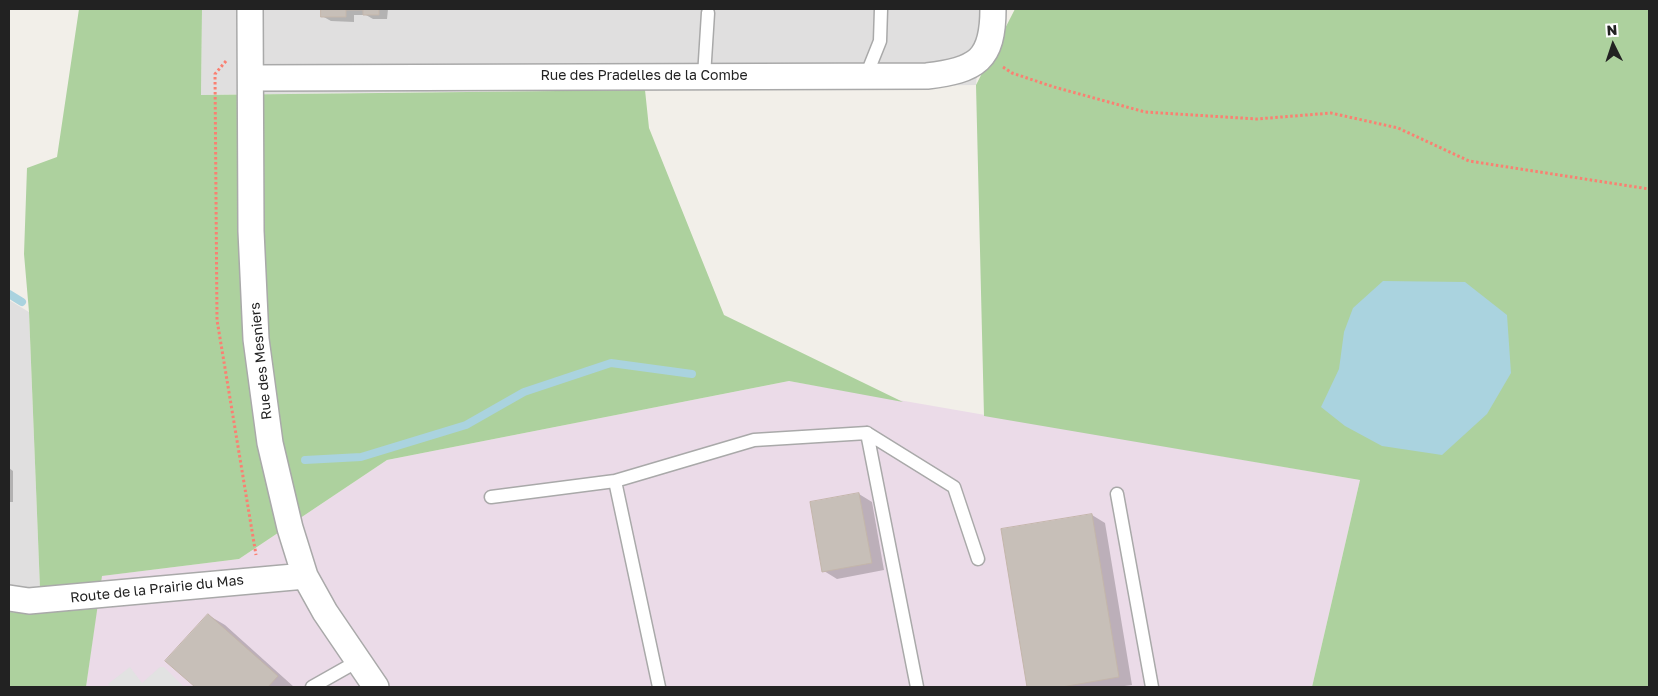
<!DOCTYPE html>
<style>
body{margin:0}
#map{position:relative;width:1658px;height:696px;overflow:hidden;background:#f2efe9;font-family:"Golos Text",sans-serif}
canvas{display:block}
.frame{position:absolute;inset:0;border:10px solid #222;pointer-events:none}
.north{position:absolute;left:1588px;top:20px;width:50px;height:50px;-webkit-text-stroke:4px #fff;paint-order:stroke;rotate:356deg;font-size:14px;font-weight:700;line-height:20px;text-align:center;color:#222}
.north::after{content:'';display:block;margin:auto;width:18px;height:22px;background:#222;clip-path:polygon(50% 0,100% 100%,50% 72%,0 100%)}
</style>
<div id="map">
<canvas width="1658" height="696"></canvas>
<div class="frame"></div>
<div class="north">N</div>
</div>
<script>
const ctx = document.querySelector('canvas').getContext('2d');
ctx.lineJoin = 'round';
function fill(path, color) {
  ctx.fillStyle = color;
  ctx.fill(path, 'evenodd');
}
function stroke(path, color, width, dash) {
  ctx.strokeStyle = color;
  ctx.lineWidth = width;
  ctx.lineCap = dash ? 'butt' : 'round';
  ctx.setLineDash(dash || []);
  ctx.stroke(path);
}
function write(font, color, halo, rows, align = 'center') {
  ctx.font = font + ' "Golos Text",sans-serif';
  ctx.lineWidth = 4;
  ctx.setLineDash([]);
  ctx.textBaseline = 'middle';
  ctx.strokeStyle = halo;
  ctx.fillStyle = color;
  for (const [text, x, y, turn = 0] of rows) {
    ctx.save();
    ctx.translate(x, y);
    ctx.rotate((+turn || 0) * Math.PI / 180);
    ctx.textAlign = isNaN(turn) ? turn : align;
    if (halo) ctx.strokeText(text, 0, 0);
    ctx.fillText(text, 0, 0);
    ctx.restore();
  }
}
fill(new Path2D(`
 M202,9H983L976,85L201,95Z
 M9,300L29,312L41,614L9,612Z`), '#e0dfdf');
fill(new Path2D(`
 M789,381L1360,480L1312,687H86L101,576L239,559L387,460Z`), '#ebdbe8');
fill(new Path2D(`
 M79,9H202L201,95L645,90L649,128L724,315L903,402L789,381L387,460L239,559L102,576L86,687H9V612L41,614L29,312L24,254L27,168L57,157Z
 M1015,9H1649V687H1312L1360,480L984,416L976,85Z`), '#add19e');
fill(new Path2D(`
 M130,667L142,683L160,667H164L184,687H111L108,684Z`), '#e2e2e2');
fill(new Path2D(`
 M1383,281L1465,282L1507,315L1511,373L1487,414L1442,455L1382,446L1345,426L1321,407L1339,369L1344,332L1353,308Z`), '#aad3df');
fill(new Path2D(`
 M323,9H388L387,19H373L366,15H354V22L331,21L322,16Z
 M9,468L13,471V502H9Z
 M859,494L872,502L884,570L837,579L824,571Z
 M1092,515L1105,523L1132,685L1117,687H1029L1002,530Z
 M208,615L225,625L294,687H196L167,661Z`), '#0003');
stroke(new Path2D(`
 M9,294L22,302
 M305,460L361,457L466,425L524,392L611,363L692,374`), '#aad3df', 8);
const building = new Path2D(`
 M321,9H379V15H363V10H346V17H321Z
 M859,493L872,563L822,572L810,502Z
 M1092,514L1119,677L1062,687H1027L1001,529Z
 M208,614L278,676L268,687H195L165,661Z`);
fill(building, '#c7bfb8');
stroke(building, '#c4b6ab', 1);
const service = new Path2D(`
 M704,76L708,13
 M866,76L880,41L881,9
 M867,433L954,487L978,559
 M615,481L659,687
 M1117,494L1152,687
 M491,497L615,481L754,440L867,433L917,687
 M312,687L358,661`);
const minor = new Path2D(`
 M250,9L251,231L256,339L270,443L290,528L305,576L325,612L376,687
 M251,78L927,76C977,70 993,60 993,9
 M9,598L29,601L305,576`);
stroke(service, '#a9a9a9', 15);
stroke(minor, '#a9a9a9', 28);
stroke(new Path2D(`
 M226,61L215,74L217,320L256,555
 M1003,67L1012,73L1054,87L1145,112L1257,119L1331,113L1398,128L1469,161L1649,189`), '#fa8072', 3, [2.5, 2.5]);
stroke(service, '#fff', 12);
stroke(minor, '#fff', 25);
write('14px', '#222', '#fff', [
 ["Rue des Pradelles de la Combe",644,76],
 ["Rue des Mesniers",261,361,-96],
 ["Route de la Prairie du Mas",157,589,-6]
]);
</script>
